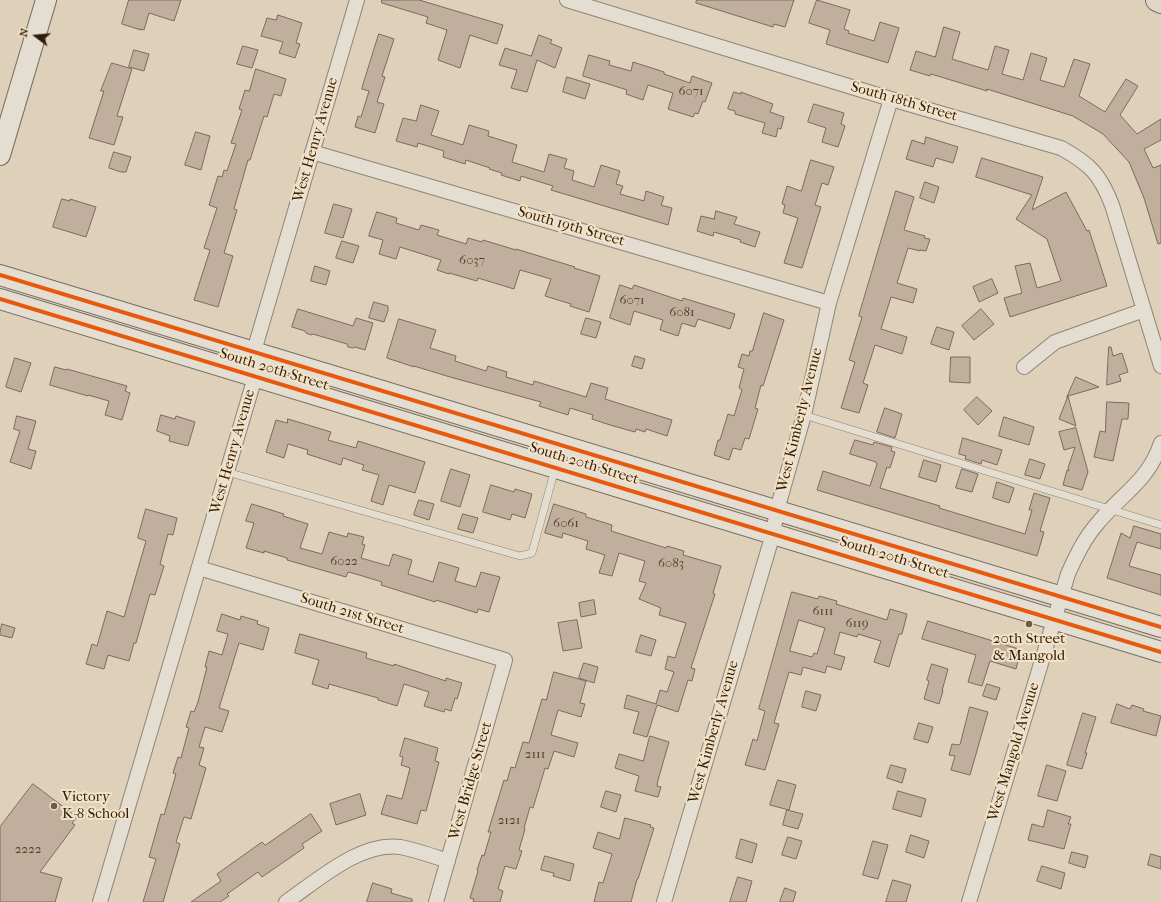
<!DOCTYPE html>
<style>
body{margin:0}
#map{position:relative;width:1161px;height:902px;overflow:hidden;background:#ded0b9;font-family:"IM FELL French Canon",serif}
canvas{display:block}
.north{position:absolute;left:16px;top:16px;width:40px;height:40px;-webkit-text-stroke:3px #f3e2c8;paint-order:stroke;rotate:286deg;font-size:11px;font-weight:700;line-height:16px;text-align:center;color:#2f1e07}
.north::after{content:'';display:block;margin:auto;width:14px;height:18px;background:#2f1e07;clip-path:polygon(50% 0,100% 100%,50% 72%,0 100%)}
</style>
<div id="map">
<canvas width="1161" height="902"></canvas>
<div class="north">N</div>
</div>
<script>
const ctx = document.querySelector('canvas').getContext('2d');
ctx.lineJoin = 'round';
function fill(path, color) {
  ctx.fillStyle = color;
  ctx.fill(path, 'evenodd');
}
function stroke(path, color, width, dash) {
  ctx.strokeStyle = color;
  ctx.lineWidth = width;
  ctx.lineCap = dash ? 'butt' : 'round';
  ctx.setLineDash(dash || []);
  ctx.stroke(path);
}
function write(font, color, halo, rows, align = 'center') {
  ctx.font = font + ' "IM FELL French Canon",serif';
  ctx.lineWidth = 4;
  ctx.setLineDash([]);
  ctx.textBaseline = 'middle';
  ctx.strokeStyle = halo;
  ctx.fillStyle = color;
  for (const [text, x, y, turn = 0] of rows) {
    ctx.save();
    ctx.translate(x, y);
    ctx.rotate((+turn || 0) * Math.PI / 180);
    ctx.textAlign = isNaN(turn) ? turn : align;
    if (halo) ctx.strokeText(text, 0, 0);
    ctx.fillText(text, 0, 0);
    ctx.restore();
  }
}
const building = new Path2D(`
 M129,0H181L174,21L149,13L144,30L141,29V30L122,24Z
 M382,0H419L503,25L497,44L470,35L460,68L438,60L447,30L426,23L428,17L382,3Z
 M697,0H794L785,27L774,24L773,27L696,3Z
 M817,0L850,10L844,29L849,31L848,33L874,41L880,22L899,28L888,63L826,44L830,30L809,23Z
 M278,15L302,23L296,43L300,44L295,58L279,53L283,42L261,36L267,18L276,20Z
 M944,27L960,32L952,59L988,70L995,46L1009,50L1002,74L1023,80L1031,53L1047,58L1040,80L1064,87L1074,59L1090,64L1079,96L1105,112L1126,79L1138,86L1120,115L1137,134L1161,119V140L1144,149L1153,168L1161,165V243L1158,244L1144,198L1129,162L1103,134L1073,116L987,89V91L931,74L930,76L910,70L916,51L935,57Z
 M379,34L394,39L382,76L385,77L377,102L384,104L375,133L355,127L358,116L361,117L369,91L362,89Z
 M539,35L552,40L550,43L562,48L555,68L537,60L527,92L511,88L517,70L499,65L505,48L531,56Z
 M243,46L258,50L252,68L237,64Z
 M134,50L149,54L144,71L129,67Z
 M589,55L610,61L609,65L631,71L633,62L664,72V74L690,83L692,76L712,83L705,102L703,101L698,114L695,113L693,117L668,109L673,93L648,85L643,100L626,94L627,90L583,76Z
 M112,63L132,69L117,116L123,117L114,145L89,138L104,91H101Z
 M256,69L286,79L281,96L274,94L267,117L264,116L250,160H248L234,209L237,210L224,253L233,256L218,307L194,300L210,250L204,248L217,208L209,205L218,176L222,177L224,170L227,171L236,144L231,143L242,110L239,109L245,90L249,91Z
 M567,77L590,84L585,99L563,92Z
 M734,92L741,94V92L773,104L770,112L784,117L781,129L778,128L776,137L762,133L765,123L735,114V111L728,109Z
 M814,104L844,113L841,124L845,126L838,147L822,142L826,128L808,122Z
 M421,105L439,111L431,135L463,145L469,125L489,131L488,136L517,145L512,162L544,172L549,154L567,159L564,168L574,171L572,180L594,187L601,165L620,171L616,184L623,186L620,194L644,201L646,191L664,197L661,205L672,208L668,225L551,190L553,186L521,176L520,181L501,175L502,173L489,169L490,168L466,160L465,164L443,157L444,151L418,143L417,147L396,141L403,118L416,121Z
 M196,132L210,136L201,170L185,165Z
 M926,137L958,147L953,163L936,158L933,167L906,159L912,140L924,144Z
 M114,152L131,157L126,172H121L109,168Z
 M982,158L1043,177L1032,210L1066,192L1087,231L1089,230L1107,286L1010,317L1004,298L1022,293L1015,266L1030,263L1037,288L1061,281L1047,239L1016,219L1032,195L976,177Z
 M811,160L834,167L828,185L822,183L815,205L821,207L802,268L784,263L798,218L783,213L785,205L782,204L787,186L801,191Z
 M925,182L939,187L934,203L920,198Z
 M896,191L914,197L904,230L925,236L924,238L930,239L926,251L920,250V251L908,248L897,283L917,289L913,303L891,297L881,329L907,337L902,354L875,345L863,383L868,385L859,413L841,408L855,362L849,360L862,317L859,316Z
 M62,199L70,201V199L96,207L86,237L53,227Z
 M334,204L352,209L343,238L325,233Z
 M716,211L737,217L734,224L760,232L755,247L740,242L741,240L714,232L713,236L697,231L701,216L714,219Z
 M377,212L397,218L396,223L419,230L421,225L439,230L437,235L466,244L468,238L482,242L483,240L516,250V249L575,267L574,268L600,276L589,312L570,306L571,304L545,296L551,279L520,270L514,289L478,278L477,281L449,273V274L437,270L441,260L400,247L396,259L379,254L383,240L369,236Z
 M342,241L359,246L353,263L336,258Z
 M315,266L330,271L326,285L311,281Z
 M992,279L998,293L979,302L973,287Z
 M620,285L632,289L634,285L682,301L683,298L735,314L730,329L698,319L695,327L682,323L678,336L660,330L663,320L634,311L630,325L610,318Z
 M374,302L388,306V311L384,322L369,318Z
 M298,309L353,326L356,318L373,323L365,350L355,347L353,348L348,347L347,344L313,334L311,335L306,333L305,331L292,327Z
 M981,309L994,324L974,340L962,326Z
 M764,313L784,320L763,386L761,385L755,408L758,409L749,439L745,438L741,450L733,448L729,460L714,455L718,440H720L728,414L734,416L742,390L739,388L744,369L738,367L742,354L749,356L750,351H752Z
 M586,318L601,322L596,338L581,334Z
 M399,319L436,330L430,348L456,356L455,361L486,371L488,366L507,372L506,377L533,385L534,381L586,397L591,383L608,388L605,399L672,420L667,436L646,429L645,432L636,429L635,432L610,425L592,419L593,415L570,408L568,415L539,406L541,402L450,377L414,366V367L387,358Z
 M937,327L954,332L949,350L931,344Z
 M1109,347H1111L1113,356L1122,353L1128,372L1119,375L1121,381L1107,385Z
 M635,356L645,359L642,369L632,366Z
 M951,357H970V383L950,382Z
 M15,358L31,363L21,392L6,387Z
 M55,367L66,370L67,369L127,386L125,391L130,393L122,420L105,415L109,401L88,395V396L50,385Z
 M1076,377L1099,387L1068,396L1076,426L1059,419L1068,396L1067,397Z
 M977,397L992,411L978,425L964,410Z
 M1107,402L1129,403L1128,419H1122L1113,461L1094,457L1100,431L1105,432Z
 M885,408L902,414L895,438L877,432Z
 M161,415L175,419L176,416L195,422L188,446L169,441L170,436L157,431Z
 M17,416L36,421L28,449L36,451L31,469L10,462L20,431L14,429Z
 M1004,417L1034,427L1029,445L999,436Z
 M288,419L331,432L328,440L356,448L358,441L425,462L415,493L389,485L383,505L371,501L379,475L362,470L364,465L343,458L341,465L307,454L308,450L288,444L284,458L266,452L276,420L287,423Z
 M1076,428L1088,472L1082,490L1063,485L1067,470L1069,471L1068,468L1075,447L1064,450L1059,432Z
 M963,438L1002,450L997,465L982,460L981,464L965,459L966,456L959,454Z
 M855,440L873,445L874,442L892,447L891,451L895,452L890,468L887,467L880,488L940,506L939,508L1025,534L1032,510H1029L1034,493L1050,498L1040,531L1044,532L1037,556L817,490L823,471L870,486L877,464L876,462L850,454Z
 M1030,459L1045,464L1040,479L1025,475Z
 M924,460L941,465L936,482L919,477Z
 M451,469L470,475L460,507L441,501Z
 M962,469L978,474L972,492L956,488Z
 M997,482L1014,488L1009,503L993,498Z
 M491,485L514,492L515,489L532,494L525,518L512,514L510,520L483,512Z
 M419,500L434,504L429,520L414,515Z
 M252,504L284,514L283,516L308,524L300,548L322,554L329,532L347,537L348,533L364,537L362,544L365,545L361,558L389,566L393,554L412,560L408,574L433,582L439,562L459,568L455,581L476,587L481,572L500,577L489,612L478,609L477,613L436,600L435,602L381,585L382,582L356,574L348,572L346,577L287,560V558L264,551V553L246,548L254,523L246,521Z
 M554,504L586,514V517L612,525L611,531L666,548L667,546L684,551L683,555L721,566L713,593L715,594L691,668L695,669L692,681L688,680L678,712L657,705L647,737L633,733L639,712L624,708L627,695L656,704L660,690L667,692L674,672L665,669L668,656L675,658L686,623L659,615L661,608L639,599L646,583L639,581L645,561L619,553L612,576L599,573L605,555L586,549L588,541L563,533L562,538L545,533Z
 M146,509L177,518L173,535L168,534L160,564L164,566L155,595L150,594L136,643H134L129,661L108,655L104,669L86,664L92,644L97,646L107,611L124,617L146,541L138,538Z
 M463,514L478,518L473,533L458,529Z
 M1134,526L1161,534V549L1137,542L1129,566L1161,575V595L1107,578L1121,533L1130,538Z
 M792,592L818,599L819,596L837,601L836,604L887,620L890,609L907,614L902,634H899L889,667L874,662L881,641L858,634L857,637L840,632L834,654L845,657L841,670L827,666L825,673L803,667L801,675L789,672L774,723L779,724L765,770L745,765L753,739L757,741L765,711L759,709ZM799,620L825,628L817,654L814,653L812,657L790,651Z
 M594,600L596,614L581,617L579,603Z
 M222,614L240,620L241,616L258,621L257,624L269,628L263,650L239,643L219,708L229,711L222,732L205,727L199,747L204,748L199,765L206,768L191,819L184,817L176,842L180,844L163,902H143L156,859L149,857L161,814L164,815L176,774L173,773L178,757L181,758L189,728L186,727L191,711L194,712L198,702L207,667H205L209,651L222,655L228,634L217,631Z
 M577,620L582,648L563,651L558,623Z
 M928,621L1019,649L1017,656L1019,657L1016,669L990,661L982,686L968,682L976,655L922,639Z
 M2,624L15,628L12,638L0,635Z
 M300,634L367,653L366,658L394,666V664L446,681V678L462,683L457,699L455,698L451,711L445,709L444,712L424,706L429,692L404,684L397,706L378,700V698L329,684L328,689L312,684L319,660L295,653Z
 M641,635L656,640L651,656L636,652Z
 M584,663L598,667L594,683L579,678Z
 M932,664L948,669L942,691H943L939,704L924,699L929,681L927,680Z
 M554,672L586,681L580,703L585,704L581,717L558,710L551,735L578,743L574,757L554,751L548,769L545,768L533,808L530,807L524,828L525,829L519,850L522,851L516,869L505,866L498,889L503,891L500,902H473L474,899L470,898L478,871L477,870L482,855L484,856L491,832H488L504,780L507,781L511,767L515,768L523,742L529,743L542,699L546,700Z
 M987,684L1000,688L996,700L983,696Z
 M806,691L821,695L816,711L802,707Z
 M1117,704L1130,709L1132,705L1144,709L1143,711L1161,716L1156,736L1111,723Z
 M970,707L988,712L970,775L951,770L955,756L949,755L952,744L959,745L960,744Z
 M1083,713L1096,717L1085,753H1087L1082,769L1067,765Z
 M919,723L933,727L928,743L914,739Z
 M650,736L669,742L658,780L657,786L661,787L658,797L635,791L639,776L615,768L619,754L643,761Z
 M405,738L438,748L435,761L439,762L426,811L421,810L417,824L381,814L387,795L402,799L410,768L401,765L403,757L400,756Z
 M891,765L906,769L902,783L887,778Z
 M1047,765L1066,771L1057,801L1038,796Z
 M778,780L796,785L789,810L770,805Z
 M33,784L77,817L72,823L75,825L40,872L62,878L55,902H0V827Z
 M606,791L621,795L616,812L601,807Z
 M898,791L926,799L921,817L893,809Z
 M360,794L366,815L336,825L330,804Z
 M787,810L803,814L798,829L783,825Z
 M1048,810L1071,817L1068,824H1071L1064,849L1028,840L1032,824L1043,827Z
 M311,814L322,831L302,844L304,848L262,877L258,872L227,894L229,896L220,902H191L221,881L217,874L262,842L265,845Z
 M625,818L651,825L650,827L654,828L638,879H637L631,902H594L599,882L603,883L612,854L593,848L598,832L619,839Z
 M911,835L929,841L924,858L906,852Z
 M788,837L802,841L796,859L782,855Z
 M741,839L757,844L752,863L736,858Z
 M873,841L888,845L878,879L863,875Z
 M1072,852L1088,856L1085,868L1069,863Z
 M1151,854L1161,857V869L1148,865Z
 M545,856L574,864L570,881L553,876L554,873L541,870Z
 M1042,866L1065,873L1061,889L1037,881Z
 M738,877L752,881L746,902H730Z
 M893,880L911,885L906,902H886Z
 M373,883L392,889L391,893L412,899V902H367Z
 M785,888L796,892L793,902H780Z`);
fill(building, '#c2ae9c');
stroke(building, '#776d5e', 1);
const lane = new Path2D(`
 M804,415L1161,525
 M227,472L520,556L532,553L561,447`);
const street = new Path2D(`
 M567,0L891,99L1061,148C1090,164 1100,174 1112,205L1161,366
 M312,152L829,303
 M1024,367L1055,342L1144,310
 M199,568L505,660L436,902
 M100,902L255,377L254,351L357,0
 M286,902C317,881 361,841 400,847C416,850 433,856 448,861
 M664,902L773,534L777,510L804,415L829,303L891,99
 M969,902L1068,574C1076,556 1084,539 1097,524C1121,494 1148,482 1161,443`);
const secondary = new Path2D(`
 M0,155L46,0
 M0,275L1161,627
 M0,299L1161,652`);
const highway = new Path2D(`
 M1157,0L1161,2`);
stroke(lane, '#8f8576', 8);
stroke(street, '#8f8576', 16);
stroke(secondary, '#776d5e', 22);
stroke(highway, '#776d5e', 24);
stroke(lane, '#e4ddd2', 7);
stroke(street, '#e4ddd2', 14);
stroke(secondary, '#e4ddd2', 20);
stroke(highway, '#e0d7ca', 22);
stroke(new Path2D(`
 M0,275L1161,627
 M0,299L1161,652`), '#e8590c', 4);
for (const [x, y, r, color] of [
 [1029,624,4,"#6c5c45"],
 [54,806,4,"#6c5c45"]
]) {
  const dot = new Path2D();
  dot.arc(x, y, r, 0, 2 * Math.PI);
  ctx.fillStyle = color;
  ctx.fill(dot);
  stroke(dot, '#f3e2c8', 1.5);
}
write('13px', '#54422c', null, [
 ["6071",691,92],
 ["6037",472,261],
 ["6071",632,301],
 ["6081",682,313],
 ["6061",566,524],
 ["6022",344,562],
 ["6083",671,564],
 ["6111",823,612],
 ["6119",857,624],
 ["2111",535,755],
 ["2121",509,821],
 ["2222",28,850]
]);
write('15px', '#2f1e07', '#f3e2c8', [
 ["South 18th Street",904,102,16],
 ["West Henry Avenue",316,140,-74],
 ["South 19th Street",571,227,16],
 ["South 20th Street",274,370,17],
 ["West Kimberly Avenue",800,420,-76],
 ["West Henry Avenue",233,452,-74],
 ["South 20th Street",584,464,17],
 ["South 20th Street",894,558,17],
 ["South 21st Street",352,614,17],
 ["West Kimberly Avenue",714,732,-74],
 ["West Mangold Avenue",1014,752,-73],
 ["West Bridge Street",471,781,-74]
]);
write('15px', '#2f1e07', '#f3e2c8', [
 ["20th Street",1029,639],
 ["& Mangold",1029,656],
 ["Victory",62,797,"left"],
 ["K-8 School",62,814,"left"]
]);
</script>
